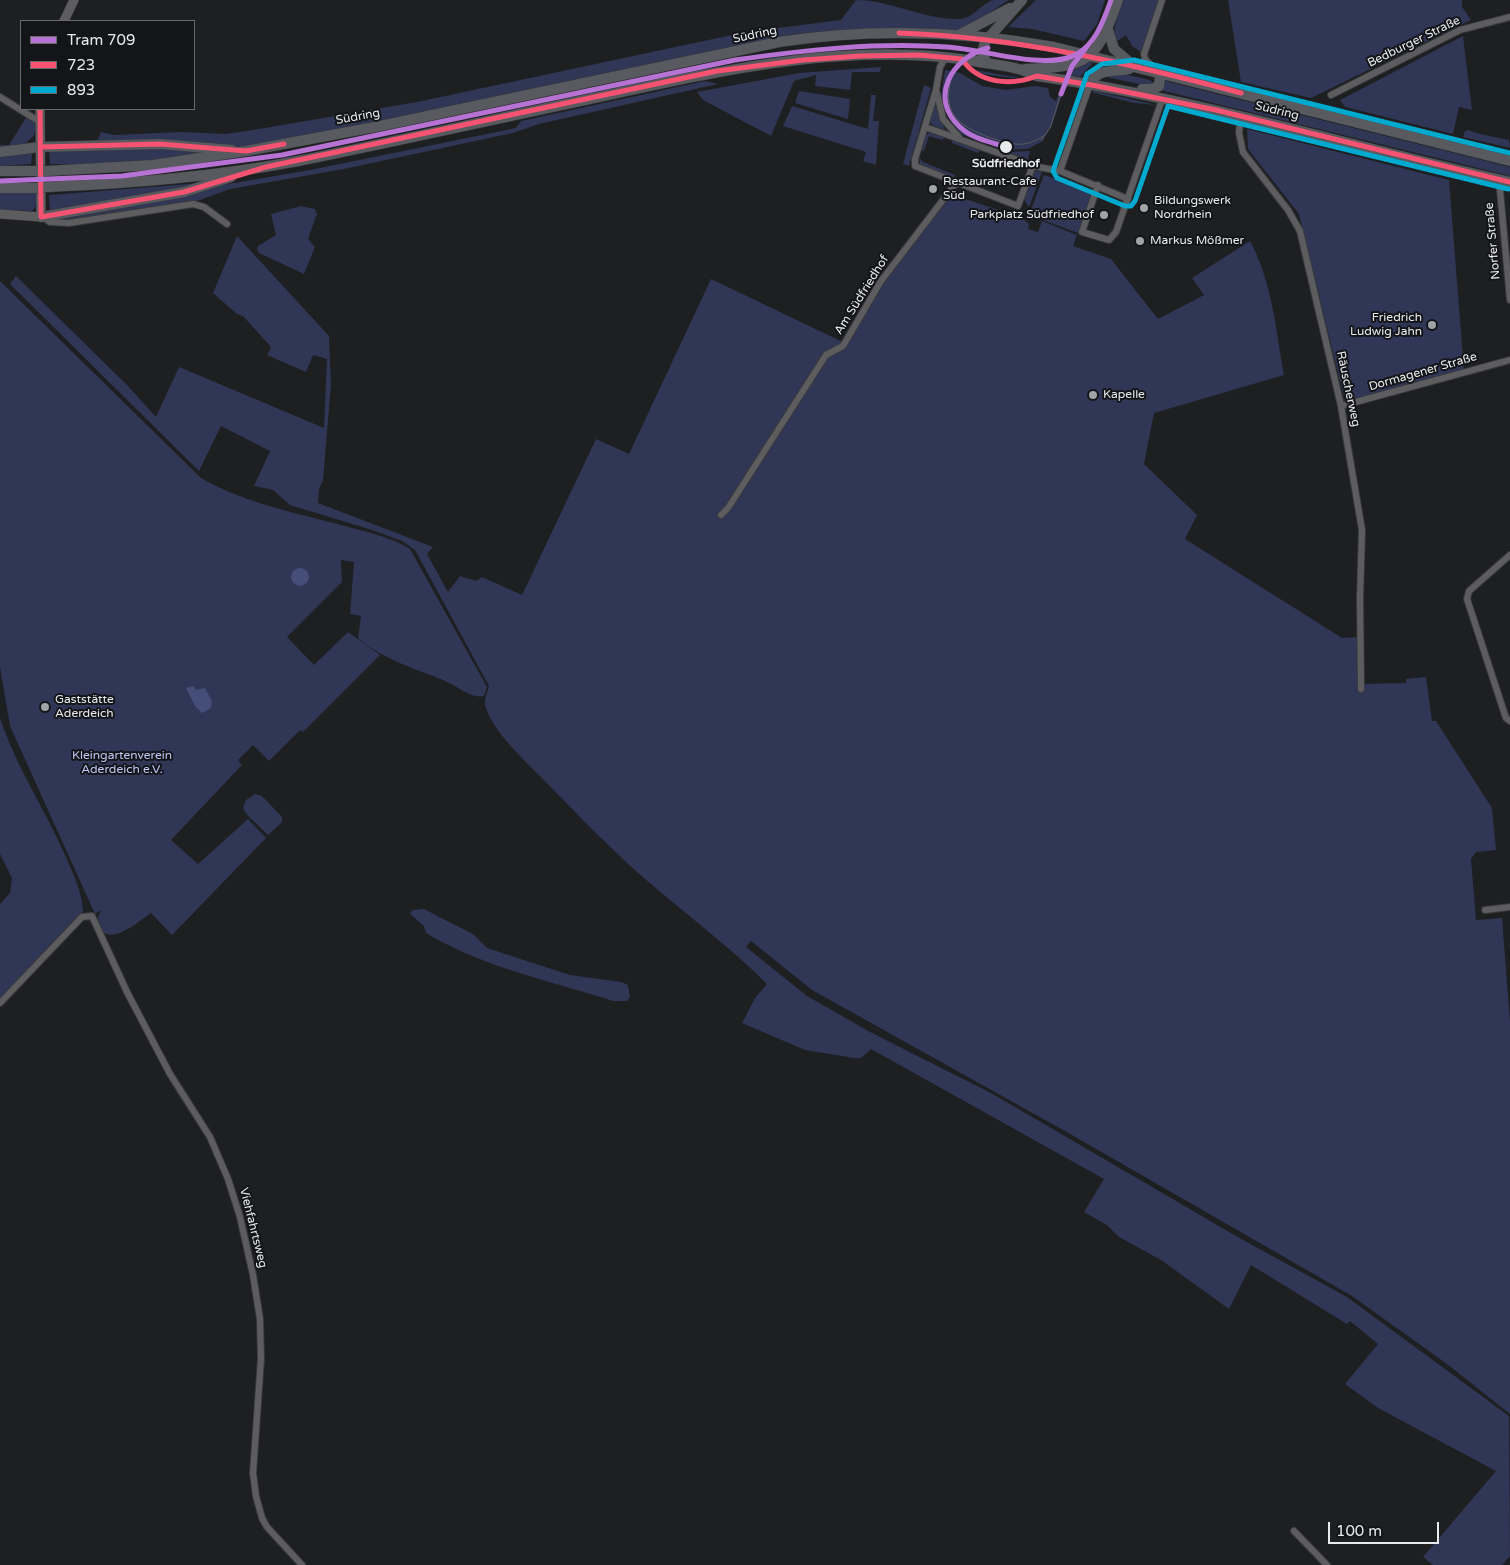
<!DOCTYPE html>
<meta charset="utf-8">
<style>
body{margin:0}
#map{position:relative;width:1510px;height:1565px;overflow:hidden;background:#1e1f21;font-family:"Varela Round",sans-serif}
canvas{display:block}
.legend{position:absolute;left:20px;top:20px;width:175px;height:90px;box-sizing:border-box;background:#141519;border:1px solid #696a6e;margin:0;padding:6px 9px;list-style:none;font-size:15px;color:#e9eaed}
.legend li{display:flex;align-items:center;gap:10px;height:25px}
.legend b{width:25px;border:1px solid #696a6e}
.scale{position:absolute;left:1328px;top:1522px;width:111px;height:22px;box-sizing:border-box;border:2px solid #e9eaed;border-top:0;padding-left:6px;font-size:15px;line-height:18px;white-space:nowrap;color:#e9eaed;-webkit-text-stroke:4px #141519;paint-order:stroke}
</style>
<div id="map">
<canvas width="1510" height="1565"></canvas>
<ul class="legend">
<li><b style="height:6px;background:#b673d3"></b>Tram 709</li>
<li><b style="height:6px;background:#f65372"></b>723</li>
<li><b style="height:6px;background:#00a9ce"></b>893</li>
</ul>
<div class="scale">100 m</div>
</div>
<script>
const ctx = document.querySelector('canvas').getContext('2d');
ctx.lineJoin = 'round';
function fill(path, color) {
  ctx.fillStyle = color;
  ctx.fill(path, 'evenodd');
}
function stroke(path, color, width, dash) {
  ctx.strokeStyle = color;
  ctx.lineWidth = width;
  ctx.lineCap = dash ? 'butt' : 'round';
  ctx.setLineDash(dash || []);
  ctx.stroke(path);
}
function write(font, color, halo, rows, align = 'center') {
  ctx.font = font + ' "Varela Round",sans-serif';
  ctx.lineWidth = 4;
  ctx.setLineDash([]);
  ctx.textBaseline = 'middle';
  ctx.strokeStyle = halo;
  ctx.fillStyle = color;
  for (const [text, x, y, turn = 0] of rows) {
    ctx.save();
    ctx.translate(x, y);
    ctx.rotate((+turn || 0) * Math.PI / 180);
    ctx.textAlign = isNaN(turn) ? turn : align;
    if (halo) ctx.strokeText(text, 0, 0);
    ctx.fillText(text, 0, 0);
    ctx.restore();
  }
}
fill(new Path2D(`
 M856,0C891,0 924,20 959,19C974,18 981,4 993,0C997,0 1004,0 1009,0L963,30L951,32L837,31L193,157L108,164H50L49,145L97,141L101,132L114,135L181,132L226,134L259,129L417,102L746,32L841,20Z
 M1036,0H1105L1097,24L1084,41L1032,29L1008,27Z
 M1124,0H1159L1141,52L1132,46L1126,35L1116,42C1111,28 1119,13 1124,0Z
 M1228,0H1462V7L1471,20L1311,98L1241,82Z
 M1463,36L1472,110L1459,107L1453,134L1345,107L1340,100Z
 M1090,61L1094,62L1080,77L1069,75L1071,70Z
 M881,67L880,72H852L850,90L815,86L816,75L794,81L771,136L703,100L697,92L799,73Z
 M945,70L960,73L982,86L1006,90L1035,86L1048,88L1050,97L1056,101L1059,93L1062,94L1052,125L1043,141L1028,149L1007,150L963,135L955,127L944,108L941,96Z
 M976,70L1020,78V79L982,74Z
 M1120,73L1150,80L1154,83L1148,86L1106,77L1100,78Z
 M705,81L718,84L539,124L513,133L344,169L230,189L197,201L81,219L54,220L183,195L211,187L310,170L516,128L521,121Z
 M1165,81L1510,167V176L1160,90Z
 M924,85L931,88L909,166L903,164Z
 M799,91L850,99L848,119L795,103Z
 M1095,91L1157,105L1134,103L1091,92Z
 M871,95H876L873,121H879L876,165L863,161L866,152L783,126L792,106L868,129Z
 M1285,98L1452,139L1449,141L1283,99Z
 M934,102L945,129V130L934,126L929,121Z
 M27,116L33,120L36,127L34,135L23,146L32,154L31,164L0,166V145H9Z
 M1247,123L1489,183L1494,186L1245,124Z
 M1247,129L1449,180L1464,371L1348,403L1345,401L1299,214L1248,149Z
 M1468,130L1480,134L1509,140L1510,148L1463,137L1465,131Z
 M931,132L945,137L942,140L929,136L924,151L921,150L925,135Z
 M952,140L980,150L978,153L952,143Z
 M1030,151L1028,158L1033,161L1007,152Z
 M919,157L923,162L955,175V179L920,166Z
 M1036,171L1042,172L1029,207L1023,198L1033,172Z
 M1044,175L1093,191L1078,233L1029,215Z
 M202,183L189,187L50,210L49,195Z
 M0,191H36L37,205L32,211L0,210Z
 M951,194L1022,218L1029,224L1028,229L1038,232L1042,221L1077,235L1073,246L1111,259L1158,319L1204,295L1192,278L1250,241C1272,281 1276,331 1284,375L1154,413L1144,464L1197,515L1185,539L1342,638L1359,637L1360,684L1406,683V679L1426,677L1432,721H1436L1492,808L1496,850L1476,852L1471,859L1476,920L1502,918L1510,1022V1414L1447,1364L1352,1296L1072,1135L812,990L751,941L746,947L807,996L870,1032L991,1093L1236,1236L1347,1297L1509,1416L1510,1556L1502,1565H1433L1423,1557L1496,1471L1378,1408L1345,1384L1378,1344L1350,1321L1347,1324L1251,1265L1229,1309L1161,1260L1119,1237L1107,1225L1084,1212L1104,1179L871,1049L861,1058H854L805,1050L742,1023L755,998L767,984C733,950 695,921 658,890C616,855 578,815 540,776C523,759 493,731 486,708C483,701 487,693 489,686L415,550L402,541L372,530L290,505L273,490L254,486L270,451L221,426L199,471L10,284L16,276L128,386L156,417L179,367L324,428L327,359L313,355L306,372L267,355L271,347L243,316L237,314L213,293L237,236L329,336L331,384L323,480L319,489L318,503L433,547L427,554L448,592L460,576L476,581L482,577L522,595L596,439L629,454L711,279L847,344L881,286Z
 M301,206L315,209L317,214L308,239L315,247L304,274L259,253L257,249L258,246L276,235L271,214Z
 M0,281L201,478C244,503 297,513 345,526C367,532 391,537 410,549L487,687L484,696C471,699 457,686 445,681C415,668 383,660 358,638L361,616L350,614L354,562L341,560L342,582L287,637L314,665L348,632L380,655L303,732L300,730L269,761L253,745L238,760L242,765L171,840L198,864L248,819L266,838L172,935L151,913C136,923 108,950 96,923L101,910L95,914L10,726L0,667Z
 M0,718C17,769 48,814 69,864C76,880 82,894 83,912L0,999V904L10,893L12,878L0,854Z
 M255,794L262,796L282,817V822L268,835L247,815L243,808L246,800Z
 M424,909L473,934L487,948L570,975L621,982L628,985L630,997L627,1001H613C551,981 482,967 426,933L424,926L410,914L412,910Z`), '#303655');
fill(new Path2D(`
 M291 577a9 9 0 1 1 18 0a9 9 0 1 1-18 0Z
 M193,686L196,690L205,688L212,701L211,708L202,713L195,706L186,688Z`), '#454e78');
const street = new Path2D(`
 M946,57L940,67L936,90L915,159V166L1018,206L1033,165
 M1156,71L1145,59L1144,54L1162,0
 M937,93L943,119L959,137
 M1331,95L1460,30L1510,17
 M0,97L40,122
 M1241,115L1239,133L1243,152L1288,210L1300,231L1341,406L1362,530L1360,598L1361,689
 M925,127L1038,167L1060,171L1128,199
 M1060,171L1090,84
 M1502,181L1500,190L1510,300
 M1098,185L1082,232L1109,240L1116,232L1163,97
 M43,217L50,222L69,223L193,204L204,207L227,224
 M1341,406L1510,360
 M721,515L728,508L826,355L843,346L881,281L956,183
 M1510,555L1469,591L1467,599L1506,718L1510,721
 M1485,910L1510,907
 M0,1003L82,917L92,916L127,992L170,1074L210,1137L228,1179L240,1217L253,1275L260,1319L261,1359L253,1473L256,1496L262,1518L267,1527L302,1565
 M1294,1531L1327,1565`);
const secondary = new Path2D(`
 M64,21L74,0
 M0,214L41,217L40,109`);
const primary = new Path2D(`
 M1108,30L1114,49L1134,66
 M961,34L1010,8
 M987,63L982,54L985,42L1022,0
 M1025,69C1090,67 1096,61 1118,0
 M1090,84C1099,67 1113,73 1129,69
 M1142,89H1153L1159,86L1160,77L1157,72
 M0,152L40,147L160,144L232,150
 M0,171H34
 M46,171L153,165L246,151L380,126L779,42C871,28 963,31 1054,47L1510,161
 M47,187C131,183 215,177 298,161C397,141 495,119 594,98C719,71 845,41 974,61C995,65 1017,66 1037,76C1198,99 1352,147 1510,182
 M0,188H35
 M41,217L184,192L231,177`);
stroke(street, '#393a3b', 8);
stroke(secondary, '#393a3b', 10);
stroke(primary, '#393a3b', 11);
stroke(street, '#5d5d5f', 6);
stroke(secondary, '#5d5d5f', 9);
stroke(primary, '#585a5f', 10);
stroke(new Path2D(`
 M953,72C940,112 956,125 991,138C1012,145 1027,149 1046,134
 M1041,140L1050,128L1061,94`), '#5a5b5c', 1);
const primaryBridge = new Path2D(`
 M34,171H46
 M35,188L47,187`);
stroke(primaryBridge, '#393a3b', 11, []);
stroke(primaryBridge, '#585a5f', 10);
stroke(new Path2D(`
 M899,33C1016,37 1128,63 1241,93
 M40,109L41,217L184,192L266,167L717,71L803,60L860,56L919,55L962,59C978,84 1011,86 1037,76L1097,86L1216,110L1510,182
 M40,147L160,144L246,151L284,144`), '#f65372', 5);
stroke(new Path2D(`
 M1508,189L1168,106L1135,201L1131,206H1125L1057,178L1053,171L1087,74L1102,64L1134,60L1510,153`), '#00a9ce', 5);
stroke(new Path2D(`
 M988,48C952,57 928,98 960,127C972,139 991,142 1006,147
 M1061,94L1072,66L1089,44
 M0,181L122,176L282,155L735,60C805,50 876,42 947,47C981,49 1035,67 1067,58C1093,51 1103,23 1111,0`), '#b673d3', 5);
for (const [x, y, r, color] of [
 [1006,147,7,"#e9eaed"],
 [933,189,5,"#a2a3a6"],
 [1144,208,5,"#a2a3a6"],
 [1104,215,5,"#a2a3a6"],
 [1140,241,5,"#a2a3a6"],
 [1432,325,5,"#a2a3a6"],
 [1093,395,5,"#a2a3a6"],
 [45,707,5,"#a2a3a6"]
]) {
  const dot = new Path2D();
  dot.arc(x, y, r, 0, 2 * Math.PI);
  ctx.fillStyle = color;
  ctx.fill(dot);
  stroke(dot, '#141519', 2);
}
write('12px', '#e9eaed', '#141519', [
 ["Südring",755,35,-12],
 ["Bedburger Straße",1414,42,-26],
 ["Südring",1277,111,14],
 ["Südring",358,117,-10],
 ["Norfer Straße",1493,241,-95],
 ["Am Südfriedhof",862,295,-58],
 ["Dormagener Straße",1423,372,-16],
 ["Räuscherweg",1348,389,78],
 ["Viehfahrtsweg",253,1228,76]
]);
write('bold 12px', '#e9eaed', '#141519', [
 ["Südfriedhof",1006,164]
]);
write('12px', '#e9eaed', '#141519', [
 ["Restaurant-Cafe",943,182],
 ["Süd",943,196],
 ["Bildungswerk",1154,201],
 ["Nordrhein",1154,215],
 ["Parkplatz Südfriedhof",1094,215,"right"],
 ["Markus Mößmer",1150,241],
 ["Friedrich",1422,318,"right"],
 ["Ludwig Jahn",1422,332,"right"],
 ["Kapelle",1103,395],
 ["Gaststätte",55,700],
 ["Aderdeich",55,714]
], 'left');
write('12px', '#bec9f6', '#141519', [
 ["Kleingartenverein",122,756],
 ["Aderdeich e.V.",122,770]
]);
</script>
